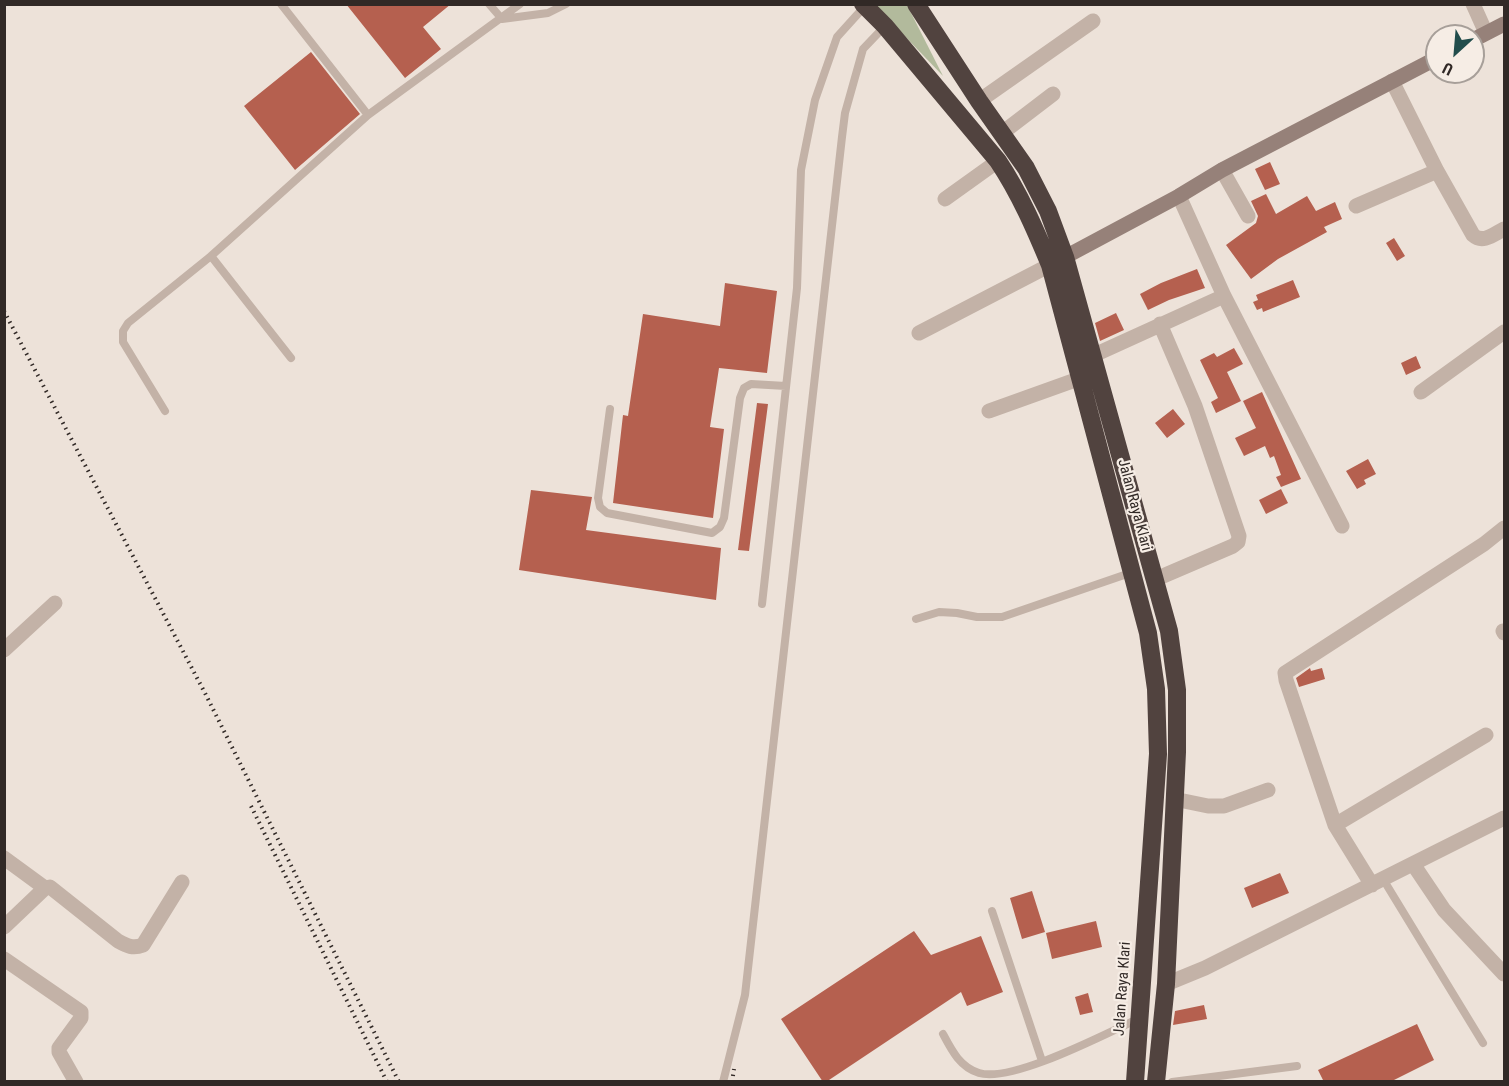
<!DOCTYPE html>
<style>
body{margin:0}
#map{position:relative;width:1509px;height:1086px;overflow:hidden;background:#ede2d9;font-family:"Roboto Condensed",sans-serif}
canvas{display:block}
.frame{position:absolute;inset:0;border:6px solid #312926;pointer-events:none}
.north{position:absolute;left:1425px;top:24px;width:60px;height:60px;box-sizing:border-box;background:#f6ede5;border:2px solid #a79f99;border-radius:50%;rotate:206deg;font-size:16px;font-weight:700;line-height:24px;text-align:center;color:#312926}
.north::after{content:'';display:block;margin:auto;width:21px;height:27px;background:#224d4c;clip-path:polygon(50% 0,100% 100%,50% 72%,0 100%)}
</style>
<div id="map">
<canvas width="1509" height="1086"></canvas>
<div class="frame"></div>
<div class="north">U</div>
</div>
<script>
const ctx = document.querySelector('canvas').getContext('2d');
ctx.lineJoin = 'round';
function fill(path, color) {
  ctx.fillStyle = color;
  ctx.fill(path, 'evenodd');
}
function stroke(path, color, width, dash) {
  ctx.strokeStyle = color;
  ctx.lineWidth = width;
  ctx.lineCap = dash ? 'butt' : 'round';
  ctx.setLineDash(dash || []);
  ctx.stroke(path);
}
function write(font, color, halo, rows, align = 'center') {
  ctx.font = font + ' "Roboto Condensed",sans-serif';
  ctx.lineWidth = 4.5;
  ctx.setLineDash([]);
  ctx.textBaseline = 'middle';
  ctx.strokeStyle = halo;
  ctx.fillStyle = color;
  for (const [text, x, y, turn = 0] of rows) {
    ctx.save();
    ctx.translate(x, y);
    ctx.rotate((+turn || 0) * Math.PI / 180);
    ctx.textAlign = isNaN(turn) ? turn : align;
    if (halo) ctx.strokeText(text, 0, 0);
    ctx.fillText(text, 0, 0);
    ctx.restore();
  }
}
fill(new Path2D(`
 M875,5H907L943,76Z`), '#b2ba9c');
fill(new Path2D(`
 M346,4H451L423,27L441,49L405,78Z
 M311,52L360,114L295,170L244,106Z
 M1270,162L1280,184L1265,190L1255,169Z
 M1266,194L1276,214L1307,196L1316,211L1335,202L1342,219L1324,227L1327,232L1278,259L1251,279L1226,245L1256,223L1258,216L1251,201Z
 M1394,238L1405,256L1397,261L1386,243Z
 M1197,269L1205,288L1169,300L1148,310L1140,294L1161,283Z
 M1293,280L1300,297L1263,312L1262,308L1257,310L1253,302L1258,300L1256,295Z
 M725,283L777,291L767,373L719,368L710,427L724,429L713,518L613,503L623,415L628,416L643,314L720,326Z
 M1116,313L1124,330L1100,341L1095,323Z
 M1234,348L1243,364L1227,372L1241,401L1216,413L1211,402L1218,398L1200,360L1214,353L1217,357Z
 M1416,356L1421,368L1406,375L1401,363Z
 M1262,392L1301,479L1281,487L1276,477L1281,475L1274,456L1270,458L1265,446L1244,456L1235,438L1256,428L1243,401Z
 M757,403L768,404L749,551L738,550Z
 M1173,409L1185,424L1167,438L1155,423Z
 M1368,459L1376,474L1364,480L1366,484L1357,489L1346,471Z
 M1281,489L1288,503L1266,514L1259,500Z
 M531,490L592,497L586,530L721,548L716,600L519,570Z
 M1310,668L1311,671L1322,668L1325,679L1299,687L1296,678Z
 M1280,873L1289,893L1252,908L1244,888Z
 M1032,891L1045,932L1022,939L1010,898Z
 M1096,921L1102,947L1052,959L1046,933Z
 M914,931L931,955L981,936L1003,992L967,1006L961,992L826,1082H823L781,1019Z
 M1088,993L1093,1012L1080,1015L1075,997Z
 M1204,1005L1207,1019L1173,1025L1175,1011Z
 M1417,1024L1434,1060L1390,1082H1324L1318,1070Z`), '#b5604f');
stroke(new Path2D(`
 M281,4L368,115
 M489,4L502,19L548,13L566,4
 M211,256L291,358
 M610,409L598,498L600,507L607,513L712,533L720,527L724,518L740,398L744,388L751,384L786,386
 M165,411L123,342V331L128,323L211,256L368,115L520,4
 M762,604L797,288L801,170L815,100L837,37L865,6
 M916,619L939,612L957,613L977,617H1002L1130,573
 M1383,879L1483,1043
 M992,911L1042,1061
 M943,1034C952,1051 960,1067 979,1073C1012,1083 1105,1034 1138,1019
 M723,1082L745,995L842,137L845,113L863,49L884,27
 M1172,1082L1297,1066`), '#c3b2a7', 8);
stroke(new Path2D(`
 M1473,4L1486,33
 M1392,81L1437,171L1473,235C1483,244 1494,234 1504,229
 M979,101L1093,21
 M1002,133L1053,94
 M1222,170L1248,216
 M1179,196L1224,296L1342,526
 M945,199L998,161
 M1356,206L1437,171
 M919,333L1050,265
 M1092,356L1224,296
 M1421,392L1504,332
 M989,411L1081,378
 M1156,579L1233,546L1238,542L1239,536L1195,406L1160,324
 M1503,631L1504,633
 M4,650L55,603
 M1174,799L1208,806H1224L1268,790
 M1335,825L1486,735
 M4,858L45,888
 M1413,864L1444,910L1504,974
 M1372,885L1335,825L1286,680L1285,673L1484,544L1504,528
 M4,927L45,888L50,887L118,941C127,946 133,949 143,945L182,882
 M4,959L81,1012V1018L59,1048V1052L76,1082
 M1166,984L1205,968L1504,818`), '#c3b2a7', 15);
stroke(new Path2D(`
 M1473,40L1504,24
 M1065,257L1179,196L1222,170L1437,58`), '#968179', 15);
stroke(new Path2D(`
 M863,4L885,26L998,161C1020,194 1035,229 1050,265L1148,633L1156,689L1158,754L1135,1082
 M916,4L979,101L1026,168L1048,211L1065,257L1169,631L1177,690V752L1166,984L1156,1082`), '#51433f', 18);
stroke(new Path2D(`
 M4,311L206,695L399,1082
 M251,806L387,1082
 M732,1082L734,1069`), '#312926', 4, [1.5, 4.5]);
write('15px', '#312926', '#f6ede5', [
 ["Jalan Raya Klari",1134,505,75],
 ["Jalan Raya Klari",1123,989,-86]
]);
</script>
